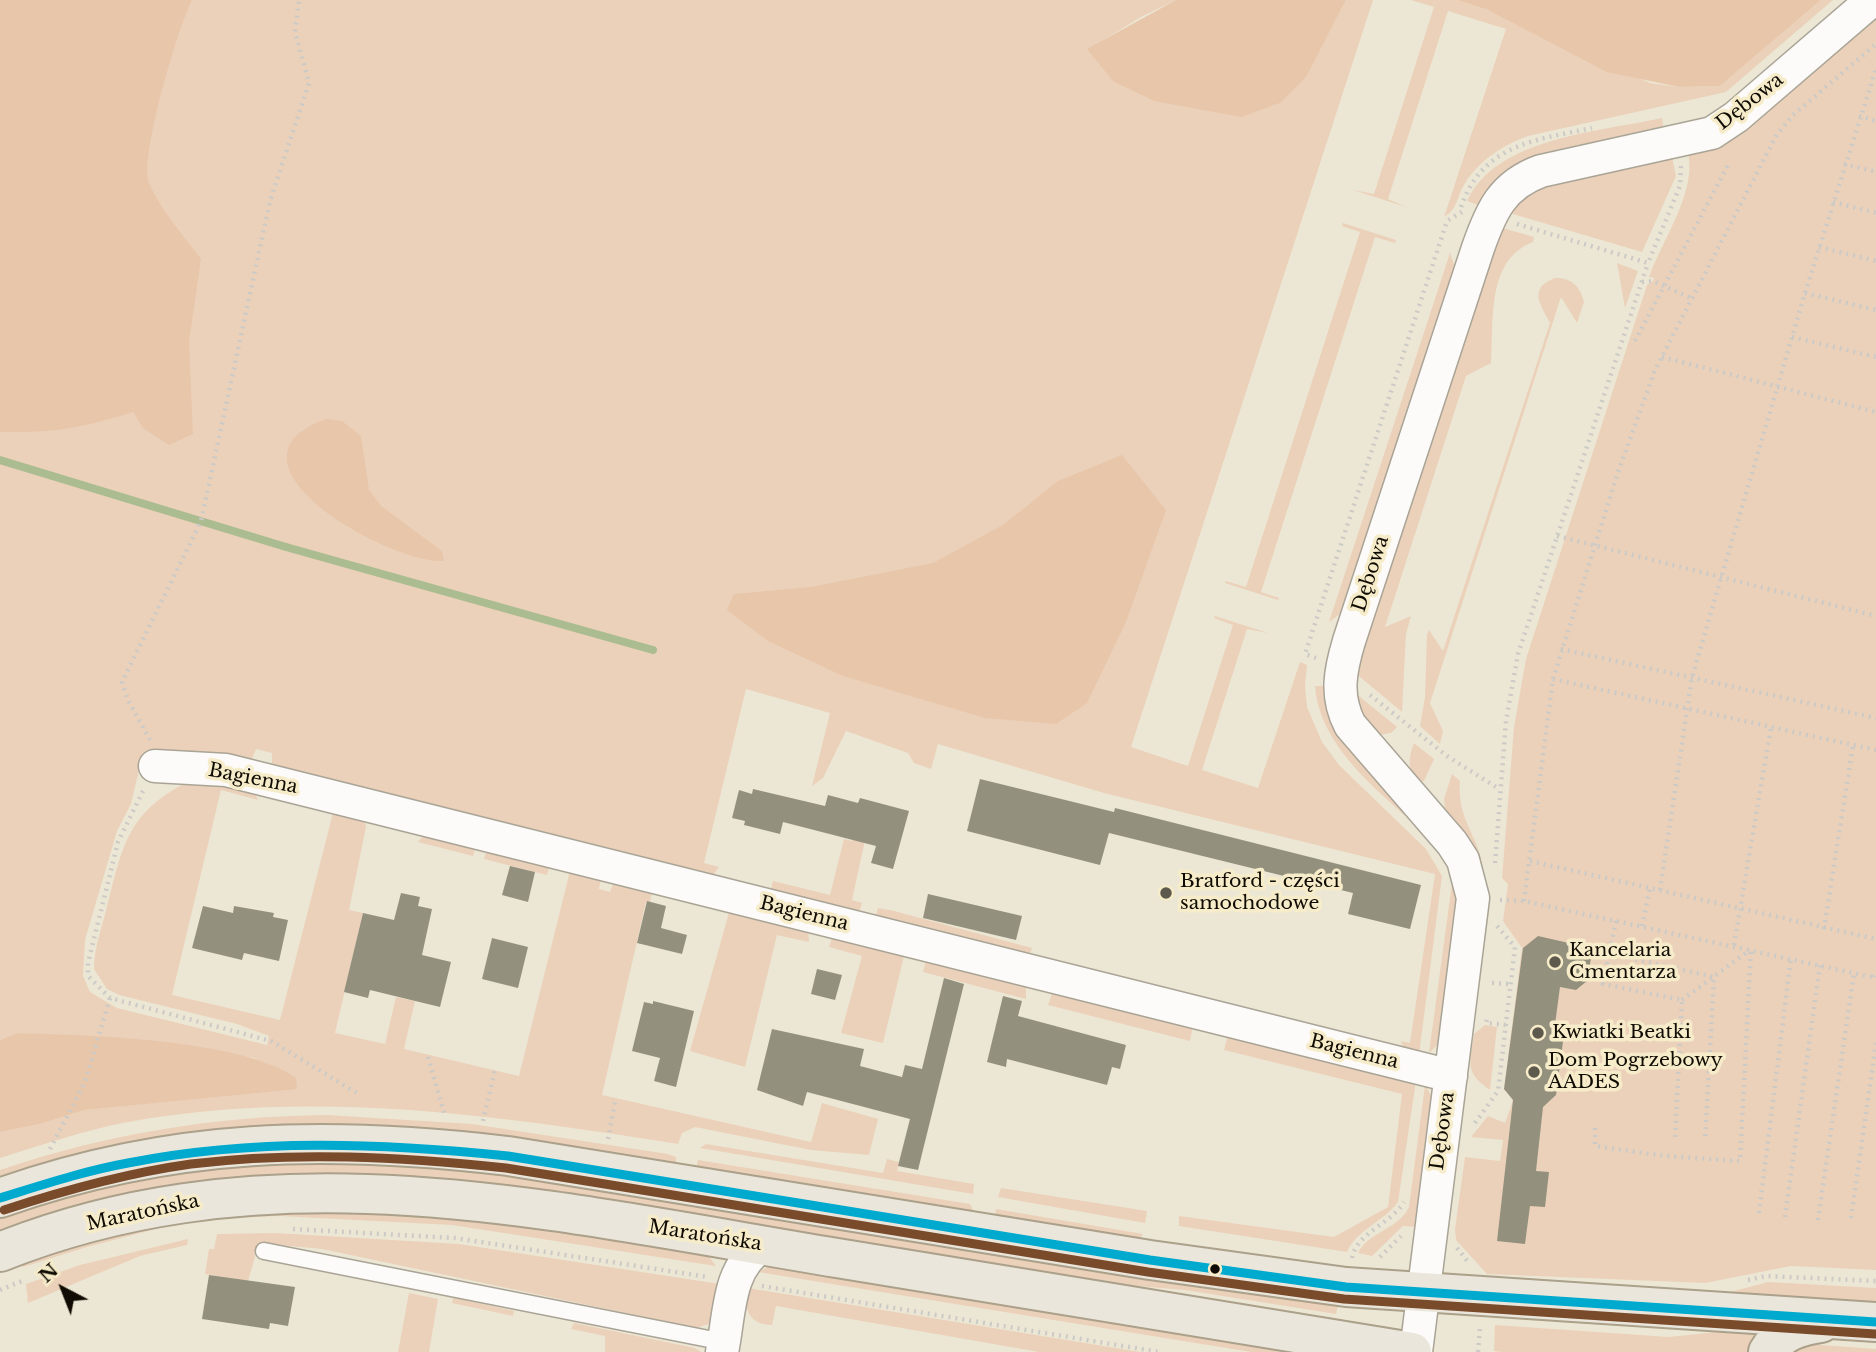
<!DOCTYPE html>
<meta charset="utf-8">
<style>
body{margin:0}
#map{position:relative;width:1876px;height:1352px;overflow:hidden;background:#ece7d4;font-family:"Libre Baskerville",serif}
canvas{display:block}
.north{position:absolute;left:28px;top:1254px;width:70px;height:70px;-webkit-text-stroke:5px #f7ecca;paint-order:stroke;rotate:318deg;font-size:19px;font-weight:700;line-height:28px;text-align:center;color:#100c03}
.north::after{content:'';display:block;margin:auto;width:24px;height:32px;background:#100c03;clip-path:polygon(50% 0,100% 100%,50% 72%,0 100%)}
</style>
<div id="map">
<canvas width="1876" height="1352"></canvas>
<div class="north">N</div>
</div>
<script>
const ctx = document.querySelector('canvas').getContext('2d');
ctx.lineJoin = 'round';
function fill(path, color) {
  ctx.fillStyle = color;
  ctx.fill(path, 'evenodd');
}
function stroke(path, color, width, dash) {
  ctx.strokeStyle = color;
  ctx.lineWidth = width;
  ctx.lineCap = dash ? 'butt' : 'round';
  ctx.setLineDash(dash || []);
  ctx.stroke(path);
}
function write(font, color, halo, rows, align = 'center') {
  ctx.font = font + ' "Libre Baskerville",serif';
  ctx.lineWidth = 7;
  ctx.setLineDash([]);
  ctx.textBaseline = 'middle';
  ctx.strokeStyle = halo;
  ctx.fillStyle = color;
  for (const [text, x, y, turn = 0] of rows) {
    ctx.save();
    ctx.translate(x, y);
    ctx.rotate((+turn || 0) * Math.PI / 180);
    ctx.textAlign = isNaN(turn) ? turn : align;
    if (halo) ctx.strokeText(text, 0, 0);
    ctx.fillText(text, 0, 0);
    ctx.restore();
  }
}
fill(new Path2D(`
 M0,0H1176L1141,17L1087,50L1327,36L1346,0H1373L1131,747L1188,766L1233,625L1214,618L1215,616L1268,633L1247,629L1202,770L1258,788L1300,662L1307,665L1305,685L1307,707L1322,742L1339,765L1426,849L1442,876L1419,1055L1404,1049L1401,1041L1410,1043L1435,874L1104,793L938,744L931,769L914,763L908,753L846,731L823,778L812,786L830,713L746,689L704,863L719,867L711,878L272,766V753L256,749L251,761L143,753L131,804L117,831L85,940L83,976L90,992L117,1008L267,1045L269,1036L237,1024L119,995L107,989L94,969C94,949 101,929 106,911C123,845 126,812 193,779L254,791L258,800L221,790L172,995L280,1020L334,809L364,817L366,827L349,910L363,913L335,1033L385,1044L396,997L415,1001L404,1049L519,1076L571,867L602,874L599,889L610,892L614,882L652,892L650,902H646L602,1095L811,1142L822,1103L878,1119L869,1155L811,1150L695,1127L682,1133L678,1144C494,1115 313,1089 128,1122C85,1130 42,1145 0,1158V1132L40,1124L85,1110L297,1088L254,1058L190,1046L63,1035L17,1033L0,1040Z
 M1411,0H1457L1488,10L1650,83L1679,87L1720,86L1821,0H1833L1726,92L1528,136C1503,145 1478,161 1464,185C1457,197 1457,210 1444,217L1506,29L1448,11L1388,199L1406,207L1353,190L1374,194L1434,7Z
 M1876,15V1270L1791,1266L1705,1283L1487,1274L1456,1240L1455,1229L1465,1157L1500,1161L1503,1140L1471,1137L1488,1116L1505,1123L1513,1100L1504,1089L1522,948L1503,921L1508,884L1502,878L1514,727L1526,659L1647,285L1653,281L1654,278L1649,277C1662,240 1697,192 1688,153Z
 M1662,118L1664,130C1607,142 1507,147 1478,205L1467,201C1497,137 1599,132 1662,118Z
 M1672,157L1676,176L1642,252L1506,212C1535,175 1626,167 1672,157Z
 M1343,223L1396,240L1395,243L1375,237L1261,592L1279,598L1278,600L1225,583L1226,581L1246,587L1360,232L1342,226Z
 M1499,227L1534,237L1533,242C1486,260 1494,321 1491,363L1466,376L1385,627L1411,616L1406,634L1402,712L1354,672Z
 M1450,253L1456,270L1344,611L1329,622Z
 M1617,263L1638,271L1625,308Z
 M1555,278C1571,277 1581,287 1584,302L1577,323L1561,297L1430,703L1443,731L1440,744L1420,726L1425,697L1427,634L1429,630L1443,651L1550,323C1540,304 1528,288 1555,278Z
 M1315,686H1325L1326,699L1428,837C1385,795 1320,751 1315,686Z
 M1354,692L1397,727L1391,733L1379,735L1363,719Z
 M1414,743L1434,759L1424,781L1419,782C1407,768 1408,760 1414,743Z
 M1452,774L1460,781C1456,823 1483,838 1483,876L1445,808L1444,799Z
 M424,835L476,846L473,856L418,842Z
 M854,837L865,840L852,900L862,903L858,916L770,893L773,881L830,895L844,839L852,841Z
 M487,849L550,863L547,875L484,859Z
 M1453,876L1458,894L1441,1041L1429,1053Z
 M878,908L894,911L1032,948L1028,959L875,919Z
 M730,909L808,928L809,942L777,935L745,1067L690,1051Z
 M834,932L905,952L883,1043L841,1033L862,956L829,947Z
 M927,957L1026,983V999L923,972Z
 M1054,988L1193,1026L1190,1041L1048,1005Z
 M1485,1025L1497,1027L1490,1090C1464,1072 1470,1063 1474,1034Z
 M1228,1035L1416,1081L1398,1202C1384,1222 1357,1229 1347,1252L1179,1226V1216L1334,1237L1388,1207L1402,1094L1224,1050Z
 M1425,1085L1433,1099L1417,1227L1403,1226L1372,1256L1358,1253C1368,1232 1399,1229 1409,1207Z
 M327,1115L472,1124L668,1154L676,1157V1164L468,1136L0,1183V1170C106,1134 215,1116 327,1115Z
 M706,1144L883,1173L887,1159L899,1162L897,1171L974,1184L973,1194L700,1148Z
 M698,1160L970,1204L974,1212L696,1169Z
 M240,1161L480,1167L1339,1301L1336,1314L1185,1290L1124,1285L469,1185L0,1237V1213L59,1195Z
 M1001,1188L1147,1211L1145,1223L998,1197Z
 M285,1209L465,1215L708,1255L716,1266L452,1225L280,1216L215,1218Z
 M996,1209L1143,1234L1137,1242L995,1217Z
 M186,1221L87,1247L23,1267V1260L76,1242Z
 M275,1233L459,1244L720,1284L711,1323L697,1328L322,1249L259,1243L248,1281L205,1274L209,1249H214L217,1234Z
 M188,1239L187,1245L140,1256L28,1303L26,1284L80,1265Z
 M776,1263L1324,1352H1251L758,1272Z
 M1768,1282L1876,1288V1308L1723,1294Z
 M748,1288L1140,1352H1039L776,1306L772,1325C747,1324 744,1308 748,1288Z
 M409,1293L438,1299L429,1352H398Z
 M453,1297L514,1311L513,1316L452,1303Z
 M574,1323L695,1348L701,1352H605V1336L571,1329Z
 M1495,1325L1669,1337L1745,1329L1760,1333L1752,1352H1502L1494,1351Z
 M1807,1344L1876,1349V1352H1788Z`), '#ebd1ba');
fill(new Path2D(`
 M0,0H192C178,27 139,158 149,183C161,211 183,235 201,259L189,342L193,434L169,445L143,428L133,412C82,428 54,433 0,432Z
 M1176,0H1346L1306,77L1280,103L1241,117L1154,101L1113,81L1087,49Z
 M1457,0H1821L1720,86L1679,87L1607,72L1488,10Z
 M326,419L342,421L361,436L369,490L381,506L442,551L444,561C386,563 209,461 326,419Z
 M1122,455L1166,510L1126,622L1087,703L1056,724L985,718L843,676L768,641L727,610L734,594L811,587L933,563L1003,525L1058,481Z
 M17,1033C85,1035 243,1039 296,1078L297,1089L85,1110L40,1124L0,1132V1040Z`), '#e8c6aa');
stroke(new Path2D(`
 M0,460L286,547L653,650`), '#aabc90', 8);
fill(new Path2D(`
 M980,779L1114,812L1115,808L1421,885L1410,929L1348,914L1353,893L1109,833L1100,865L967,831Z
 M753,789L825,806L828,795L858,803L860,798L909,811L893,869L871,863L876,846L783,822L780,834L744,825L745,821L732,818L739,790L752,794Z
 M510,866L535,872L528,902L502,895Z
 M401,893L420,897L418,906L432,909L422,955L451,962L440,1007L370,990L368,998L344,992L363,913L394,920Z
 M928,894L1022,916L1016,940L923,918Z
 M647,901L666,906L661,928L687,935L682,954L637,943Z
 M203,906L233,913L234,906L274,913L273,917L288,920L279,961L244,953L242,960L192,948Z
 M1538,936L1582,946L1591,958L1587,981L1576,990L1560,987L1554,1032L1564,1034L1556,1095L1543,1107L1536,1171L1549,1172L1545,1207L1530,1206L1525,1244L1497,1241L1513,1100L1504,1089L1523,948Z
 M492,938L528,947L518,988L482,979Z
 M817,969L842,975L835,1000L811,994Z
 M944,978L964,984L918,1170L898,1166L910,1119L807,1092L803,1106L757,1090L772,1029L864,1049L860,1066L902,1077L905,1065L922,1069Z
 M1003,996L1022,1001L1018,1016L1126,1045L1120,1069L1112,1067L1107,1085L1007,1059L1006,1067L987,1062Z
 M653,1001L694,1011L676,1087L654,1081L660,1058L632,1051L644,1002L653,1004Z
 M209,1275L295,1287L288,1326L270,1323L269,1329L202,1319Z`), '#93917d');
const lane = new Path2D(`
 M264,1251L724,1342`);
const street = new Path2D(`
 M155,766L226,770L1451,1076
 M722,1352C730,1314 727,1269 762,1246
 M1416,1352L1473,898L1463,860L1452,843L1350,725C1335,696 1340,671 1349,641L1478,248C1491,211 1502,185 1541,171L1712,133L1736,117L1872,0`);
const primary = new Path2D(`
 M0,1198C172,1137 329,1135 508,1156L1150,1260L1346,1287L1876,1322
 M0,1252C276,1142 556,1212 837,1258C1028,1289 1220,1320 1412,1352
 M1768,1352C1779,1332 1800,1326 1821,1323`);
stroke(lane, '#a9a496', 19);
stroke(street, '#a9a496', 35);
stroke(primary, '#aba089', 42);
stroke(new Path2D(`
 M1859,116L1876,121
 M1844,164L1876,172
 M1833,202L1876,213
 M1461,207C1483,144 1535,140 1592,128
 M1517,224L1648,263L1680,186L1681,166
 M1819,247L1876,261
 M1642,282L1653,281L1693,299
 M1805,293L1876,310
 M1792,337L1876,357
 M1635,341L1728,165
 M1662,357L1876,412
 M1557,536L1876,616
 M1561,649L1876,718
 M1316,658L1305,654L1447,221L1462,212
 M1553,679L1876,750
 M1370,695L1447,756L1499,789
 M150,740L128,700L122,682L201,521L270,201L309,83L295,32L299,0
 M143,791L118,842L88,963V976L110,998L271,1041L357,1093
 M1530,861L1876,939
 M1495,863L1506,721L1518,654L1648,263
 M1660,890L1692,677L1805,293L1876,69
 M1500,900L1524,901L1876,978
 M1524,901L1553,679L1618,472L1655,370L1776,136L1792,116L1876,44
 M1616,921L1603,984L1682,1000L1675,1139
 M1642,926L1650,888
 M1824,929L1853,745
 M1734,945L1771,727
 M1608,953L1714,977L1705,1141
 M1873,977L1876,971
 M1492,983L1510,984
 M1682,1000L1750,950
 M1487,1020L1486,1023L1506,1025
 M428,1057L445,1116
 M483,1121L495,1070
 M1475,1123L1498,1091L1515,947L1497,926
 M1595,1128V1146L1665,1156L1740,1161L1751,949
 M608,1139L616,1098
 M50,1149L85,1082L110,998
 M1759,1213L1791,958
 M1785,1217L1820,965
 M1851,1218L1876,1043
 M1818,1220L1854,973
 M293,1229L455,1238L708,1277
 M1457,1248L1469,1263
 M1380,1257L1401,1236
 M1352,1258C1357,1232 1391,1224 1404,1202
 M1748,1280L1766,1276L1876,1281
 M762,1286L1159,1352
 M0,1290L22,1281
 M1478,1352L1480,1327`), '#cccac6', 4.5, [2, 5]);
stroke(lane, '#fcfbf9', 16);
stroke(street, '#fcfbf9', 32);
stroke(primary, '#ebe6dc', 38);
stroke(new Path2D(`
 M0,1198C42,1185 84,1171 128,1163C254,1138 381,1143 508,1156L1150,1260L1346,1287L1876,1322`), '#00a9ce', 9);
stroke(new Path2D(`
 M4,1210C65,1190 127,1173 191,1164C296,1151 401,1157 506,1168L1148,1272L1344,1299L1875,1334`), '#7a4b2a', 9);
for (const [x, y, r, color] of [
 [1166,893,7,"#5d594c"],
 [1555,962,7,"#5d594c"],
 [1538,1033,7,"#5d594c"],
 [1534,1072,7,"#5d594c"],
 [1215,1269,6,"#100c03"]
]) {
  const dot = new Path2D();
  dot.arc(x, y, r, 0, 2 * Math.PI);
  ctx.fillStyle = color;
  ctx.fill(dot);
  stroke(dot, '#f7ecca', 2.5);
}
write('19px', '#100c03', '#f7ecca', [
 ["Dębowa",1750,102,-38],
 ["Dębowa",1371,574,-72],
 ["Bagienna",253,779,11],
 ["Bagienna",804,914,14],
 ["Bagienna",1354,1052,14],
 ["Dębowa",1443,1131,-82],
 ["Maratońska",143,1213,-12],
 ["Maratońska",705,1236,9]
]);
write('19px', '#100c03', '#f7ecca', [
 ["Bratford - części",1180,882],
 ["samochodowe",1180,904],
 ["Kancelaria",1569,951],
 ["Cmentarza",1569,973],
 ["Kwiatki Beatki",1552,1033],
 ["Dom Pogrzebowy",1548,1061],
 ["AADES",1548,1083]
], 'left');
</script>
